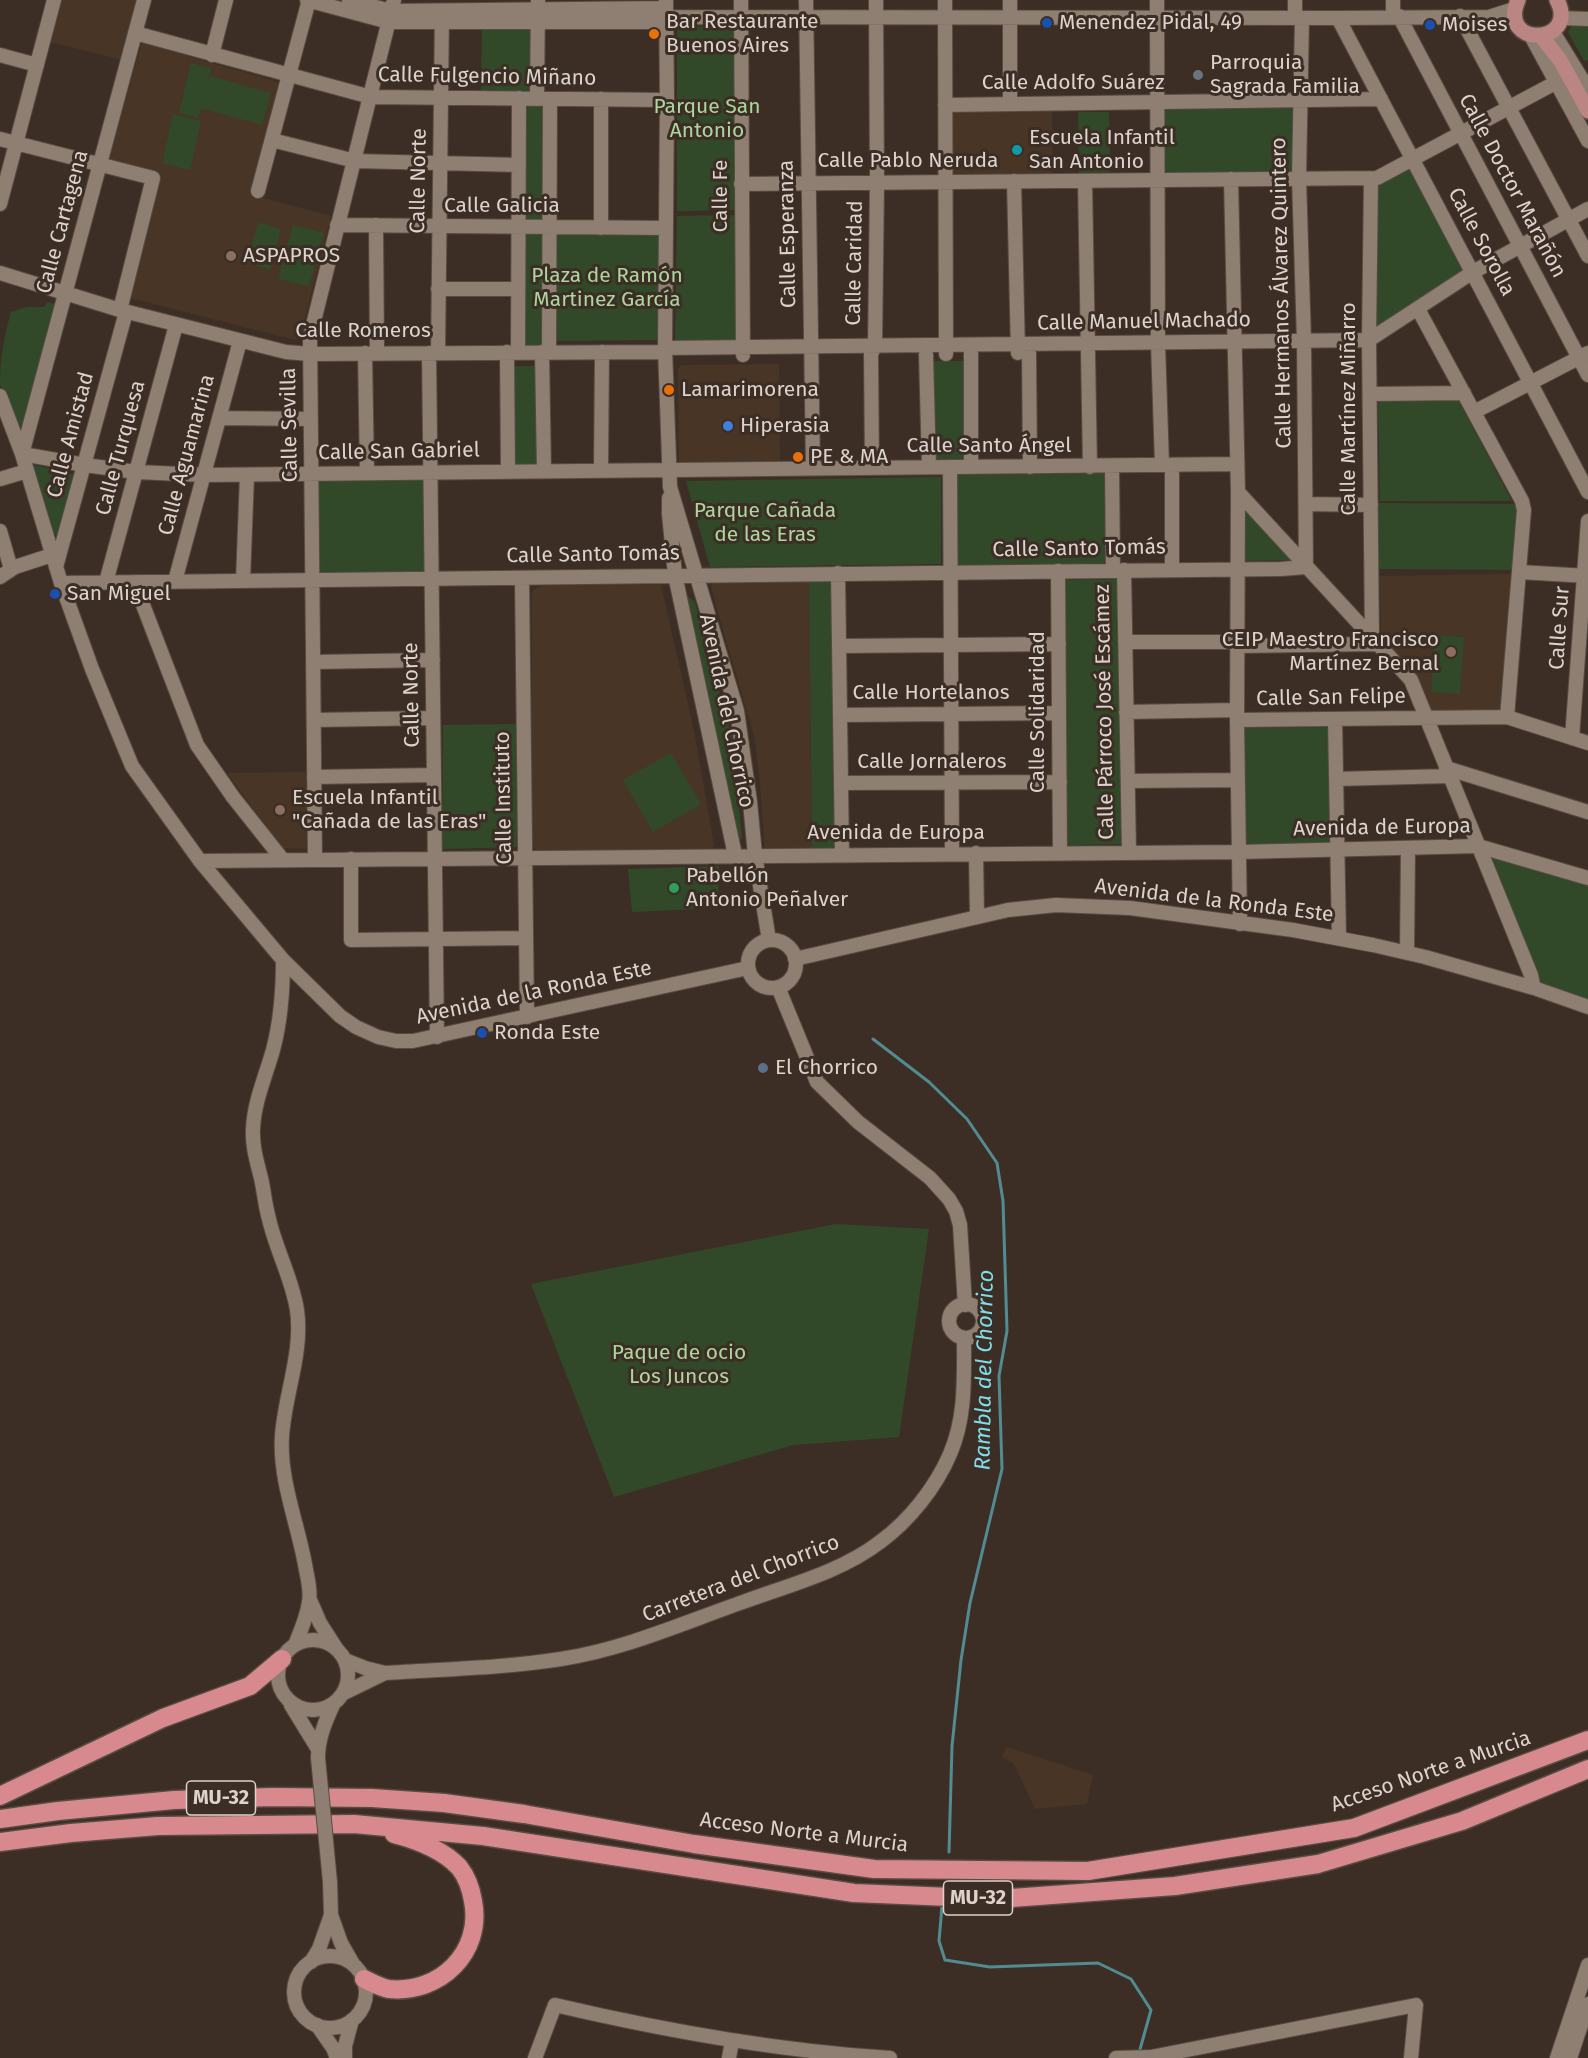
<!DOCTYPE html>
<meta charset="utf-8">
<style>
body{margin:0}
canvas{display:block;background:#3c2e24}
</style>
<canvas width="1588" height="2058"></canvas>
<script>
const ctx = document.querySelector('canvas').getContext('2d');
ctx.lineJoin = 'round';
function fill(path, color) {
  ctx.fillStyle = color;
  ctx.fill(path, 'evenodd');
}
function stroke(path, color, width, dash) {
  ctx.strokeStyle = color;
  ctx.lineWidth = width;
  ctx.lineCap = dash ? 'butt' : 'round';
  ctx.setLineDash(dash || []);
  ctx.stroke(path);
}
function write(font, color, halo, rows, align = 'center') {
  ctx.font = font + ' "Fira Sans",sans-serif';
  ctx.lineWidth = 6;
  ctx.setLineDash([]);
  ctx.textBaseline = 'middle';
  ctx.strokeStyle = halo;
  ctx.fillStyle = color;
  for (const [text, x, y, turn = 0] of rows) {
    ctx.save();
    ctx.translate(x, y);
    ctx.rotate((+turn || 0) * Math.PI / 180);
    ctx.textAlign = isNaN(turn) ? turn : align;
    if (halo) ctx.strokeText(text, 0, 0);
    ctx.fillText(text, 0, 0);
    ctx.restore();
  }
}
fill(new Path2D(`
 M61,0H139L122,60L50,42Z
 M142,43L282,83L252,195L331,216L300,337L296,340L130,298L162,174L108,160Z
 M1052,108L1053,174L953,175L952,115L956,110Z
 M779,364L780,463L682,465L679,462L678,369L681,365Z
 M1512,574L1502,714L1431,713L1418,679L1410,667L1381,636L1380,576Z
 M715,582H809L812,849H765L759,772L754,735L718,613L711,585Z
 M547,583L661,585L694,731L714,845L712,849L537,852L531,844L532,591Z
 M306,772L307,849L282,848L227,773Z
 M1007,1747L1093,1775L1087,1804L1035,1809L1014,1764L1002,1757Z`), '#483526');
fill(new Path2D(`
 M482,25L533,26L532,93H481Z
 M737,26V210L677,211V27Z
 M1572,26H1588V60L1584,61L1568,32Z
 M191,63L211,68L207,86L210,76L271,93L262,125L201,108L198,118L179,113Z
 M523,104L548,105L547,224H521Z
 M1295,106L1293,171L1161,174V107Z
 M1078,112H1109L1110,172L1079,173Z
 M173,114L201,121L190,170L162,163Z
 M1411,168L1467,276L1376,328V187Z
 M735,215L737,341H675L677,216Z
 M258,222L281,229L270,270L247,263Z
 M293,225L324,233L309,286L278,279Z
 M523,232H546V348H521Z
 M556,233L659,236L658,340L555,341Z
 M47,302L56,304L26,428L16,424C13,410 2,396 0,384C0,359 4,336 11,312L27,307H45Z
 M932,361H964V459H933Z
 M509,366H538L539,465L510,466Z
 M1457,398L1512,501H1380L1378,399Z
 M30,464L73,474L58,534H50Z
 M1106,473L1108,563L957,566L956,475Z
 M941,477V564L710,567L686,481Z
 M426,479V571L317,574L318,481Z
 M1378,503L1517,504L1512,570L1379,569Z
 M1244,509L1290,560L1245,561Z
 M1119,579L1122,844L1068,845L1064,580Z
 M809,582H835L838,849H812Z
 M682,592L695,602L731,734L742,838L739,842Z
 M1435,635L1464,637L1460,694L1431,692Z
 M516,724L518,847L442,849L443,725Z
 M1332,727L1333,847L1245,848L1244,728Z
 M671,753L701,804L653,832L623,780Z
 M1495,854L1588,886V1002L1544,989L1490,858Z
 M719,866L718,908L632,912L628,869Z
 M836,1224L929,1229L899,1437L793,1445L614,1497L531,1284Z`), '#314929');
stroke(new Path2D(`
 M873,1039L929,1082L967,1119L997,1163L1003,1201L1007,1331L999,1376L1002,1469L970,1603L961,1660L952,1746L949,1852
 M942,1906L939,1941L945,1960L990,1967L1098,1963L1131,1979L1151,2010L1139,2053`), '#528b92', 3);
const minor = new Path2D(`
 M144,0L22,454L85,465L136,472L204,475L1237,464
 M307,0L389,22H666
 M349,0L391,11L666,8
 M666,0L667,100L665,348L670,487L737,711L750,802L755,855L769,940
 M741,0L743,355
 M806,0L813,468
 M945,0L946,354
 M1157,0L1158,343L1162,465
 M1393,0V17
 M1399,16L1588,375
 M1460,16L1588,256
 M666,17L1338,18L1489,17L1514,9
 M1295,18V0
 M1338,18L1588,492
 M1561,18L1588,19
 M135,33L371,97L667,100
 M1531,36L1588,141
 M1556,37L1588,89
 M0,55L37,65
 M212,55L226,0
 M537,99L538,0
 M1010,104V0
 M945,105L1381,99
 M0,139L153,178L120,310
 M272,140L355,161L519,165
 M1231,179L1238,492L1237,720L1240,924
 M1371,179L1369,340L1372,639
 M1014,181L1018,353
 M1085,181L1090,467
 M741,184L1377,178L1555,83
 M258,191L309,0
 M0,204L54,0
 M337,225L666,228
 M376,225L377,353
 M601,228V99
 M0,273L120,310L286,352L310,354L665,352
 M438,289H518
 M1418,309L1522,501L1524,510L1507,717
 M665,348L1369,340L1473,272L1588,209
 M507,352L508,471
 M518,352L519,98
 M542,352L544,471
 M549,352L550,99
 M365,353L367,473
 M429,353L437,1037
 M438,353L442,11
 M1029,353L1030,467
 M926,354L929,467
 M1370,394L1464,393
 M0,396L22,454L61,583L92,669L132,766L200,861L283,960L340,1016L356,1027L378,1037L396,1041H413L748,968
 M1474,412L1588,353
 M219,418L311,419
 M1172,465V570
 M1112,466L1113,570
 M872,467L871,354L875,346L877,183L876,0
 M950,467L952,854
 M971,467V353
 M601,470L602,352
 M0,479L27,471
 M1238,492L1411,680L1531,975L1534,988
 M669,498V514L675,575L735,855
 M1306,504L1371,505
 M0,531L11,569
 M56,567L126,312
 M1124,570L1129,852
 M1058,571L1060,853
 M1519,572L1588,576
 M838,573L842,854
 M0,577L15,567L52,555
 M522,578L527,1017
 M175,581L240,341
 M243,581L247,475
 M106,582L176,325
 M136,582L143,605L197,745L233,797L283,860
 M61,583L1281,569L1306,567L1304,341L1299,178L1302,18
 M1125,642H1237
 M839,646L1059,644
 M1237,646L1377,644
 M313,662L433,660
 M1126,712L1237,710
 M840,715L1059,713
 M1335,719L1339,938
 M314,720L433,718
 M1237,720L1507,717L1588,743
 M1572,738L1588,521
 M1446,768L1588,812
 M314,777L434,775
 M1336,779L1449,776
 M1128,781L1238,780
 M841,783L1060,782
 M976,853L977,917
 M351,859V940L526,938
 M315,860L310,337L394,0
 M200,861L1239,852L1478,846L1588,878
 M748 964a24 24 0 1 1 48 0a24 24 0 1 1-48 0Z
 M1407,953L1408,848
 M795,959L1008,910L1056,905L1130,908L1293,930L1373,945L1425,957L1534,988L1588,1007
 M283,960C283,990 281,1020 273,1050C266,1075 254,1102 253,1129C252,1146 257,1162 261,1178C264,1191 265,1205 269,1219C276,1250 292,1278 297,1310C303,1353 285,1393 282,1436C279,1481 299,1526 306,1570C308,1580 311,1591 309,1602C307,1617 301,1630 295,1645
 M778,987L817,1082L858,1122L930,1178L949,1199L956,1211L960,1225L965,1305
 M949 1321a17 17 0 1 1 34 0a17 17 0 1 1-34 0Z
 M310,1600L320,1623L336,1648
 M278 1675a35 35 0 1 1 70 0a35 35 0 1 1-70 0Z
 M345,1660L365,1668L385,1673C444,1669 503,1668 561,1659C625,1649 683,1623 743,1602C789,1585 841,1572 880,1542C909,1521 936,1487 950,1454C966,1417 964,1378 964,1338
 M344,1693L385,1673
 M291,1705L318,1749
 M318,1758C318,1739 325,1722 333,1705
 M330,1882L331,1915L341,1943L353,1964
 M294 1992a36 36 0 1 1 72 0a36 36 0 1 1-72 0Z
 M311,1962L319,1949L331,1915
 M317,2025L333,2048L337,2058
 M345,2058V2046L352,2020
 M535,2058L555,2005C666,2031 777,2051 890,2058
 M729,2058L732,2041
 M1116,2058L1151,2057L1416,2005L1411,2058
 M1557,2058L1588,1965
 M1570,2058L1588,2004`);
const major = new Path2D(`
 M1518,0C1497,49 1580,45 1557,0
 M1541,36L1560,60L1588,111`);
const highway = new Path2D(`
 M0,1796L163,1718L250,1686L282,1659
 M0,1819L58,1811L174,1800L272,1797L372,1798L444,1803L524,1814L694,1844L874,1869L1088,1871L1354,1828L1588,1740
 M0,1842L71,1833L158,1826L354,1824L483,1836L854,1893L998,1899L1175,1886L1318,1864L1462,1821L1588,1769
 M364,1979C371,1982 381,1988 389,1989C440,1994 483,1952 473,1901C471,1889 467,1877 459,1867C442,1849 417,1840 394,1834`);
stroke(minor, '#574b42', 16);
stroke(major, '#574b42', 18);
stroke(highway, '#574b42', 21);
stroke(minor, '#8f7f72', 14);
stroke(major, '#ba8583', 15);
stroke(highway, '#d7898e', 18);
const minorBridge = new Path2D(`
 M318,1758L330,1882`);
stroke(minorBridge, '#574b42', 16, []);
stroke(minorBridge, '#8f7f72', 14);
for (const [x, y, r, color] of [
 [1047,23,6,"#1a4fb4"],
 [1430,25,6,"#1a4fb4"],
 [654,34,6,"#e8710a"],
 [1198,75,6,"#6b7280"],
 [1017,150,6,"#0f9aa8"],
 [231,256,6,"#8d6e63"],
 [669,390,6,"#e8710a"],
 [728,426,6,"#3f7fe0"],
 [798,457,6,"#e8710a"],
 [55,594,6,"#1a4fb4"],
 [1451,652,6,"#8d6e63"],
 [280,810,6,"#8d6e63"],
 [674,888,6,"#2e9e5b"],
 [482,1033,6,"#1a4fb4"],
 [763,1068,6,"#5c6f8a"]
]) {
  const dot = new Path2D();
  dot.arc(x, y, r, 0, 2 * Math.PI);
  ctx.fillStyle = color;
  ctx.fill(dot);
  stroke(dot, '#3c2e24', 2);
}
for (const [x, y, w] of [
 [221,1798,69],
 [978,1898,69]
]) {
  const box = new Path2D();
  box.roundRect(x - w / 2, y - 17, w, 34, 4.5);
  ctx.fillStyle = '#3c2e24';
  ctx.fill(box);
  stroke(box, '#ddd3cd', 1.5);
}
write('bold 20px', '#ddd3cd', null, [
 ["MU-32",221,1798],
 ["MU-32",978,1898]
]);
write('21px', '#ddd3cd', '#3c2e24', [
 ["Bar Restaurante",666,22],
 ["Buenos Aires",666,46],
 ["Menendez Pidal, 49",1059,23],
 ["Moises",1442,25],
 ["Parroquia",1210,63],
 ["Sagrada Familia",1210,87],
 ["Escuela Infantil",1029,138],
 ["San Antonio",1029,162],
 ["ASPAPROS",243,256],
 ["Lamarimorena",681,390],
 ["Hiperasia",740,426],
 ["PE & MA",810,457],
 ["San Miguel",67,594],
 ["CEIP Maestro Francisco",1439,640,"right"],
 ["Martínez Bernal",1439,664,"right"],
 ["Escuela Infantil",292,798],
 ["\"Cañada de las Eras\"",292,822],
 ["Pabellón",686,876],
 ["Antonio Peñalver",686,900],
 ["Ronda Este",494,1033],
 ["El Chorrico",775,1068]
], 'left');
write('21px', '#ddd3cd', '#3c2e24', [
 ["Calle Fulgencio Miñano",487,77,1],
 ["Calle Adolfo Suárez",1073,83],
 ["Calle Pablo Neruda",908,161],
 ["Calle Norte",419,181,-89],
 ["Calle Doctor Marañón",1512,186,62],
 ["Calle Fe",721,196,-90],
 ["Calle Galicia",502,206],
 ["Calle Cartagena",63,222,-75],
 ["Calle Esperanza",788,234,-91],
 ["Calle Sorolla",1481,242,62],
 ["Calle Caridad",855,263,-89],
 ["Calle Hermanos Álvarez Quintero",1282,293,-91],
 ["Calle Manuel Machado",1144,322,-1],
 ["Calle Romeros",363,331],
 ["Calle Martínez Miñarro",1349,409,-90],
 ["Calle Sevilla",290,425,-91],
 ["Calle Amistad",71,435,-75],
 ["Calle Santo Ángel",989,446],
 ["Calle Turquesa",121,448,-75],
 ["Calle San Gabriel",399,452,-1],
 ["Calle Aguamarina",187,455,-75],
 ["Calle Santo Tomás",1079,549,-1],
 ["Calle Santo Tomás",593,555,-1],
 ["Calle Sur",1560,628,-86],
 ["Calle Hortelanos",931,693],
 ["Calle Norte",412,695,-91],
 ["Calle San Felipe",1331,698,-1],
 ["Avenida del Chorrico",726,711,78],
 ["Calle Solidaridad",1038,712,-90],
 ["Calle Párroco José Escámez",1105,712,-91],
 ["Calle Jornaleros",932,762],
 ["Calle Instituto",504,798,-91],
 ["Avenida de Europa",1382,828,-1],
 ["Avenida de Europa",896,833],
 ["Avenida de la Ronda Este",1214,901,7],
 ["Avenida de la Ronda Este",534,993,-12],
 ["Carretera del Chorrico",741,1579,-21],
 ["Acceso Norte a Murcia",1431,1772,-19],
 ["Acceso Norte a Murcia",804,1833,7]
]);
write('21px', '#acd69d', '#3c2e24', [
 ["Parque San",707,107],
 ["Antonio",707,131],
 ["Plaza de Ramón",607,276],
 ["Martinez García",607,300],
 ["Parque Cañada",765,511],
 ["de las Eras",765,535],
 ["Paque de ocio",679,1353],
 ["Los Juncos",679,1377]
]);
write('italic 22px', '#7fdce9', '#3c2e24', [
 ["Rambla del Chorrico",985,1370,-89]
]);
</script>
